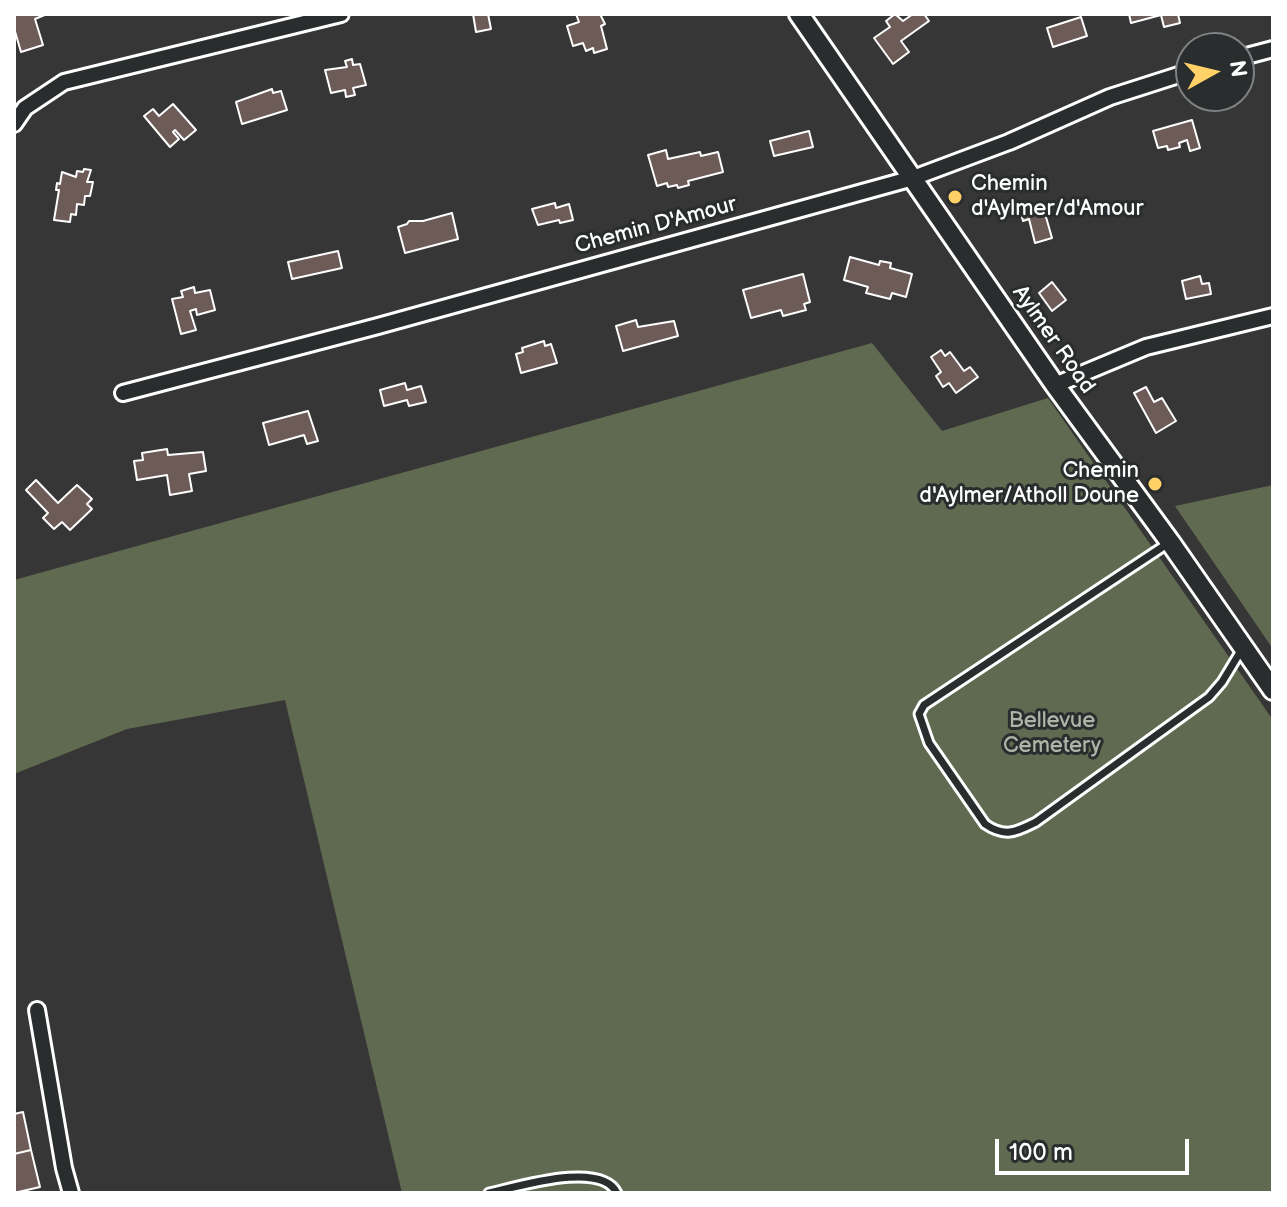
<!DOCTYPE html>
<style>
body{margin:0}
#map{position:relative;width:1287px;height:1207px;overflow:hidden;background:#373636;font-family:"Balsamiq Sans",sans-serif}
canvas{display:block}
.frame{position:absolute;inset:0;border:16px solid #fff;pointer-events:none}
.north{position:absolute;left:1175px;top:32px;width:80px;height:80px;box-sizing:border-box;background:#2a2d2e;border:2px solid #7f8182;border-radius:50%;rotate:82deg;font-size:22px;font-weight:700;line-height:32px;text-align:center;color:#fff}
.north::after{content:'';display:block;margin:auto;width:28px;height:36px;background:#ffd166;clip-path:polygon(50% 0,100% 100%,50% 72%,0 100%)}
.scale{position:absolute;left:995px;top:1139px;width:194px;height:36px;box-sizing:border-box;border:4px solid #fff;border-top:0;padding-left:10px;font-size:24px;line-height:28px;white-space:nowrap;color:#fff;-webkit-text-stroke:6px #2a2d2e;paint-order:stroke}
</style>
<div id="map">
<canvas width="1287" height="1207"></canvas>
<div class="frame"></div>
<div class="north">N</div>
<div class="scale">100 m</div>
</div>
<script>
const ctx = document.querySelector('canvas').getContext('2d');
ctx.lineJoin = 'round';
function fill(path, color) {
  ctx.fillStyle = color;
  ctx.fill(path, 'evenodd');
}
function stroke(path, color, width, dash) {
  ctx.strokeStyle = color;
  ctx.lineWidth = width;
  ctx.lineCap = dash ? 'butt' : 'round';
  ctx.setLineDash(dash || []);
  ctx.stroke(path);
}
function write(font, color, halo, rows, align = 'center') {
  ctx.font = font + ' "Balsamiq Sans",sans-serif';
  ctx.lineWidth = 6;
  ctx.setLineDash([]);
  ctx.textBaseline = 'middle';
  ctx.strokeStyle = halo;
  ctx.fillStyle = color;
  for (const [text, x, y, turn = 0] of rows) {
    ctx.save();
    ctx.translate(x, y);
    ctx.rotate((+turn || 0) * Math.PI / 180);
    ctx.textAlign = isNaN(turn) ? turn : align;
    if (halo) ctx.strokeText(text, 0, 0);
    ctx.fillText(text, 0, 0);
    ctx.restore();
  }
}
fill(new Path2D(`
 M872,343L942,431L1048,398L1273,720V1193H402L285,700L127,729L14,774V580Z
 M1273,485V649L1175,506Z`), '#606a50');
const building = new Path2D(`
 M14,14H47L35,19L43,45L21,52L14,28Z
 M473,14H488L491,29L476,32Z
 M576,14H600L605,24L601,26L607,49L594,53L593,48L586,51L583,43L573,46L567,26L579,22Z
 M895,14L903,21L913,14H924L929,21L901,41L909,52L893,64L874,38L890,27L886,21Z
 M1129,14H1178L1180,23L1164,27L1161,15L1131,23Z
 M1081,17L1087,36L1053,47L1047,28Z
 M352,59L353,65L360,64L366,85L353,88L355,95L346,97L345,90L331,93L325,70L347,67L345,61Z
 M272,89L273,93L281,91L287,110L242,124L236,102Z
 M173,104L196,130L184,140L175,130L173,132L179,139L170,147L144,116L153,109L159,116Z
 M1192,120L1200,148L1190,151L1187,140L1179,143L1180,147L1168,150L1167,146L1158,148L1153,131Z
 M809,131L813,147L774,156L770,141Z
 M666,150L668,159L700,152L701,156L718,152L723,172L688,181L689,185L678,188L677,185L668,187L667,183L657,186L648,155Z
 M84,169L91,170L87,182H93L90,196H85L84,205L77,204L76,215L71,214L70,222L54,220L59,190H56L57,183L60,184L62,172L76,177L77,171L83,172Z
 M555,203L556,208L569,204L573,220L560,223L559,220L538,225L532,209Z
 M1042,203L1052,238L1035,243L1029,219L1023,221L1020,209Z
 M452,213L458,239L405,253L398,227L407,224L409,221H423Z
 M338,251L342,268L292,279L288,262Z
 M850,257L879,265L880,261L891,263L890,268L912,274L906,297L892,293L890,299L866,293L868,287L844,280Z
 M803,274L810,302L804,304L806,310L783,316L781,310L751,318L743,290Z
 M1200,276L1202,284L1209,283L1211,294L1186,299L1182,281Z
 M1052,282L1066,300L1052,311L1039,293Z
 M194,287L195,293L210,290L215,310L197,315L196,309L190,311L196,330L181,334L172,299L183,297L181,291Z
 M636,320L638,327L674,321L678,336L623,351L616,326Z
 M544,341L545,346L551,344L557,363L521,373L516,354L523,352L522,348Z
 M941,350L945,356L950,352L964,371L970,367L978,377L956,393L949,383L943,387L936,376L941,372L931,357Z
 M405,383L407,390L421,386L426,402L409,406L407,400L384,406L380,390Z
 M1146,387L1154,402L1162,398L1176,421L1156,433L1134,393Z
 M308,411L318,441L307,444L304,435L269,445L263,423Z
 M167,449L168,455L203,452L206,471L189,474L192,491L170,495L167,475L137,480L134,461L143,460L142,453Z
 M36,480L58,503L77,485L92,499L87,504L92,509L70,530L62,522L54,529L43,518L48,513L26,490Z
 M23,1112L31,1150L14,1154V1114Z
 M31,1150L40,1187L14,1193V1154Z`);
fill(building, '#6d5b58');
stroke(building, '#fff', 2);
const service = new Path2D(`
 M1167,544L924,705L919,714L929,743L985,824C1005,838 1016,832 1036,822L1209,697L1222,682L1242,649
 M489,1193C517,1187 601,1160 617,1193`);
const minor = new Path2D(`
 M1239,58L1273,49
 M14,124L25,108L64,82L341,14
 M1055,385L1146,347L1273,316
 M123,393L378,326L913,178L1009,142L1110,97L1191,71
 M37,1010L64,1168L71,1193`);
const secondary = new Path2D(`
 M799,14L1055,385L1170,542L1273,690`);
stroke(service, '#fff', 13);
stroke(minor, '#fff', 20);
stroke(secondary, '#fff', 24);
stroke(service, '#2a2d2e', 7);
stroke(minor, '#2a2d2e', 14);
stroke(secondary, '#2a2d2e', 18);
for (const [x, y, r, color] of [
 [955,197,8,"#ffd166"],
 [1155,484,8,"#ffd166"]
]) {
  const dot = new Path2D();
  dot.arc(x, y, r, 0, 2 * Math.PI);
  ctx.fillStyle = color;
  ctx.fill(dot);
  stroke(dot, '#2a2d2e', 3);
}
write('22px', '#fff', '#2a2d2e', [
 ["Chemin",971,184],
 ["d'Aylmer/d'Amour",971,209],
 ["Chemin",1139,471,"right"],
 ["d'Aylmer/Atholl Doune",1139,496,"right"]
], 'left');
write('22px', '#fff', '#2a2d2e', [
 ["Chemin D'Amour",656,226,-15],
 ["Aylmer Road",1053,340,55]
]);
write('22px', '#b0b4a8', '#2a2d2e', [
 ["Bellevue",1052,721],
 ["Cemetery",1052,746]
]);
</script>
